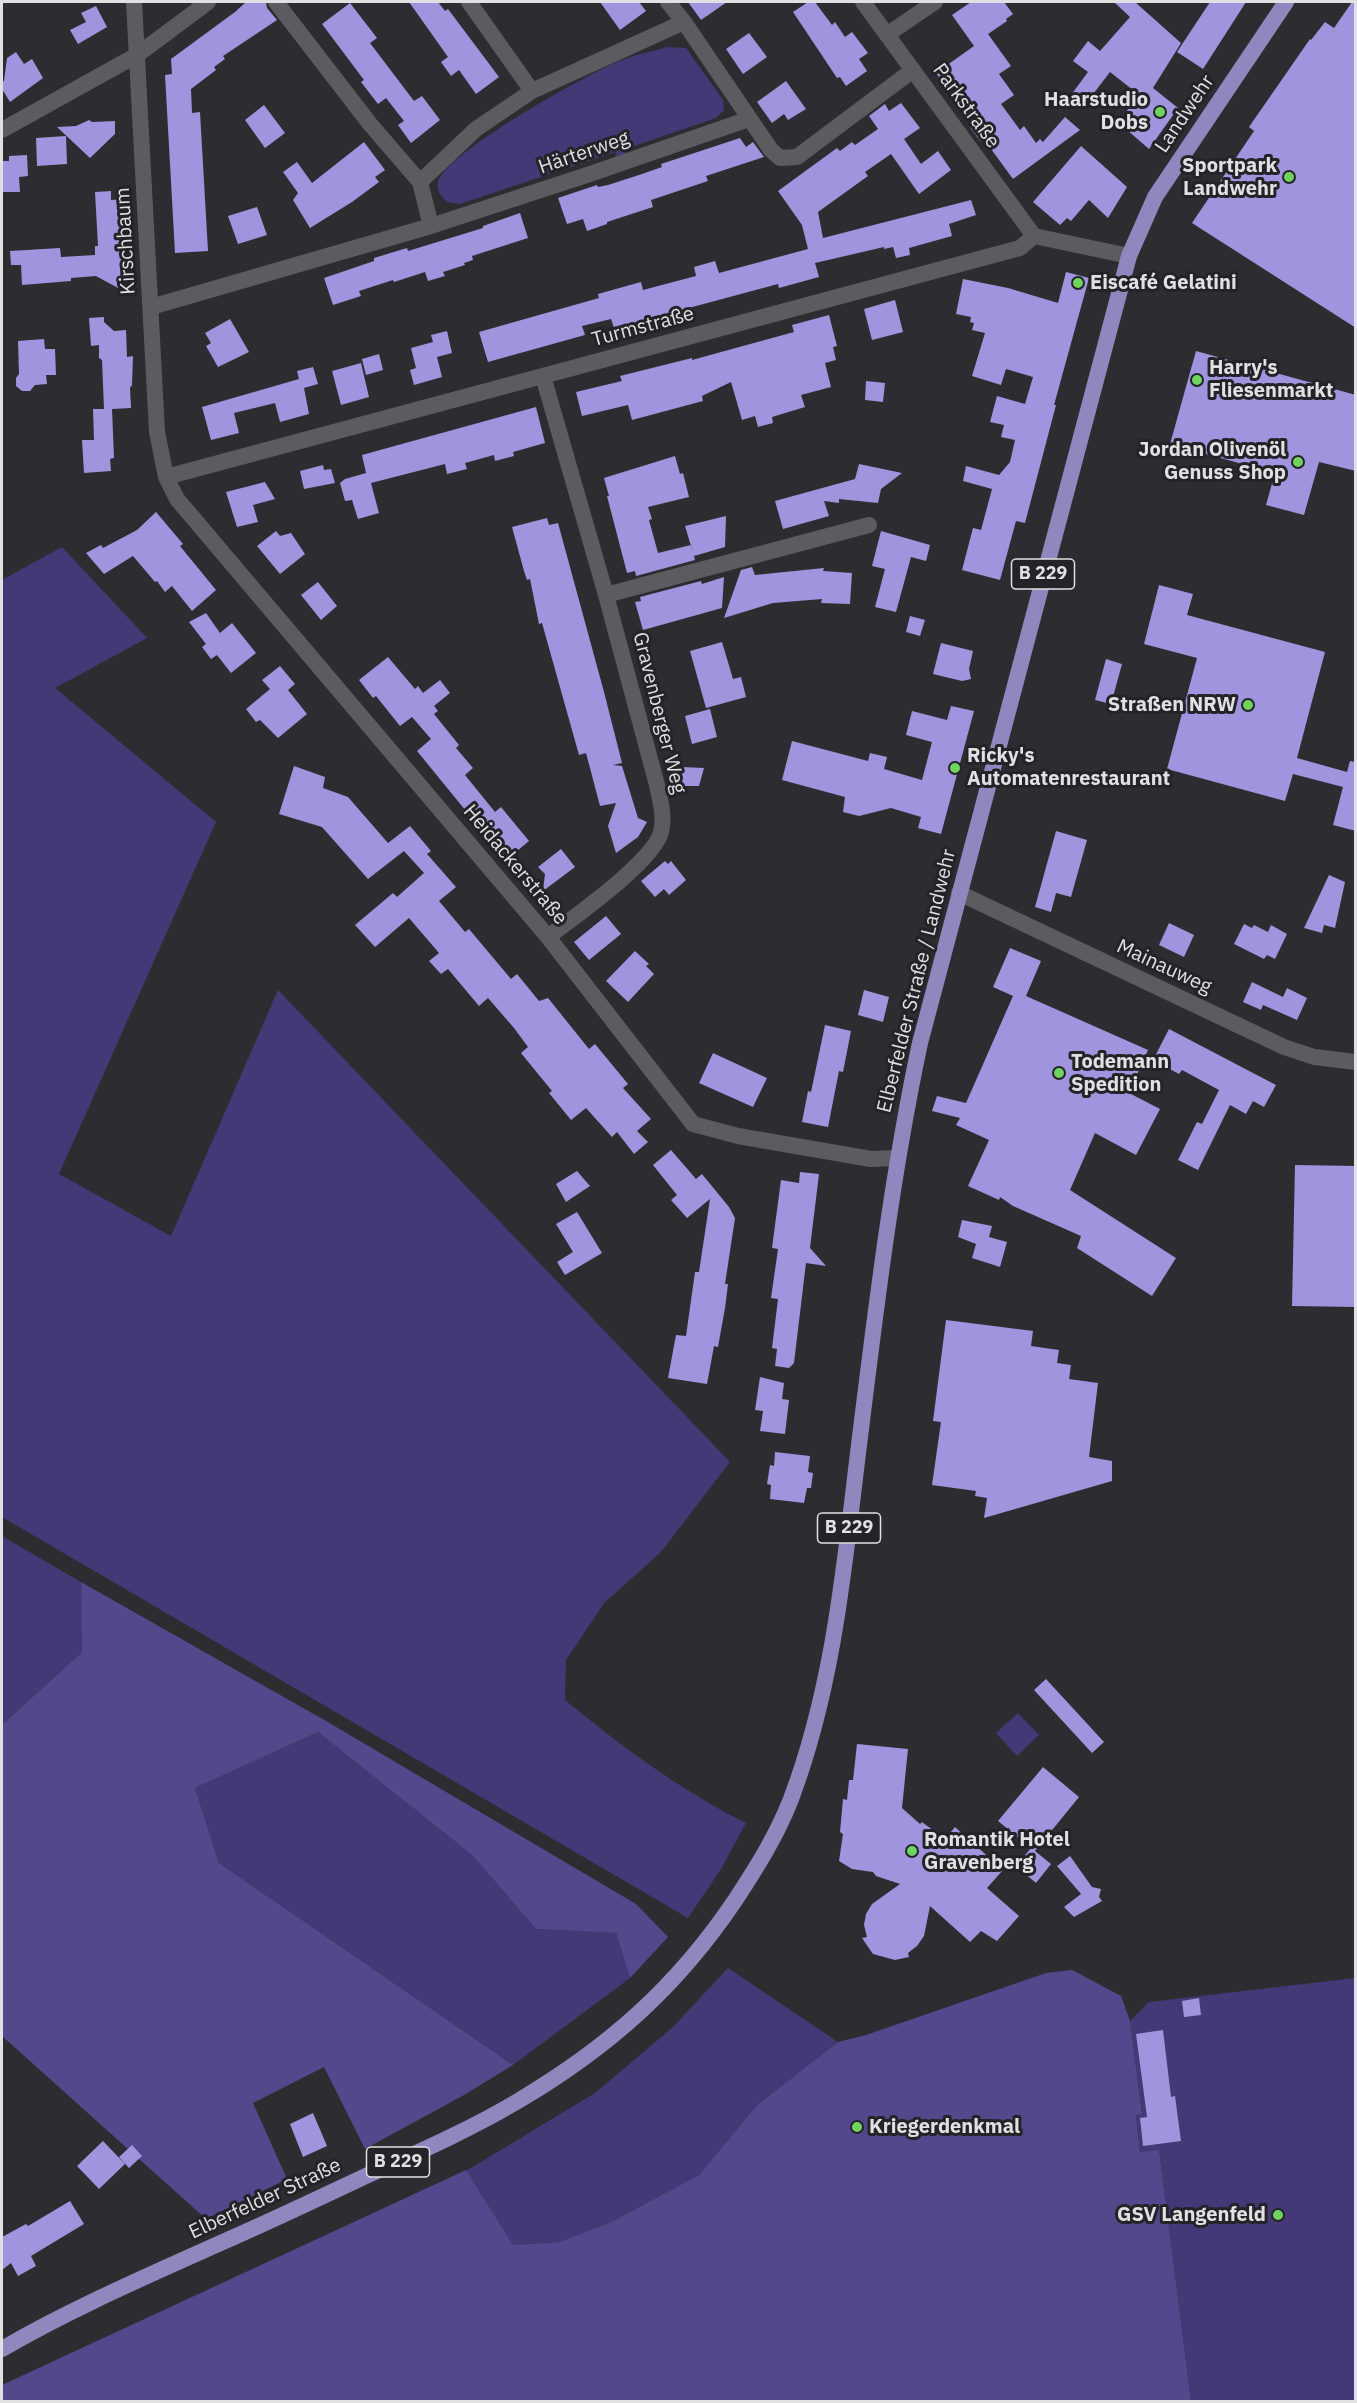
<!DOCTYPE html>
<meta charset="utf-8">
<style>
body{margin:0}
#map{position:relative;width:1357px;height:2403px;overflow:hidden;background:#2d2d31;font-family:"IBM Plex Sans",sans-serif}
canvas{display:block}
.frame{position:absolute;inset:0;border:3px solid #e1e1e4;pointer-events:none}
</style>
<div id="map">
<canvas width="1357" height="2403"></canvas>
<div class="frame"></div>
</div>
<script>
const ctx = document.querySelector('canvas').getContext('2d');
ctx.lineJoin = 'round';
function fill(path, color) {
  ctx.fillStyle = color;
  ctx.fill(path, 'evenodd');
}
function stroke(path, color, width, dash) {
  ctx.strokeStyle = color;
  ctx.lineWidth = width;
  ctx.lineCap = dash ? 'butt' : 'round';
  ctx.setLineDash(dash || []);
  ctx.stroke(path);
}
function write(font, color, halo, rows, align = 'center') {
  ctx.font = font + ' "IBM Plex Sans",sans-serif';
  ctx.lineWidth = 6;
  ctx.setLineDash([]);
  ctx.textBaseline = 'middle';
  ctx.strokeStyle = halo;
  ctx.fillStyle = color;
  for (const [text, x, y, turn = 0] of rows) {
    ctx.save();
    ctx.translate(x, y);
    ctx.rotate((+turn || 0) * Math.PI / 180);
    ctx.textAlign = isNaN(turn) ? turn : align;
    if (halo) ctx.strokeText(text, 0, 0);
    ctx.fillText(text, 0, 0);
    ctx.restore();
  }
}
fill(new Path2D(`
 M667,47L686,48L723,100L724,110L716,118L625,149L626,155L617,157L615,152L460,204L447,202C442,197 436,191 438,182C445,153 588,74 619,61C634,55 651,52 667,47Z
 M62,547L147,638L55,688L216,822L59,1174L171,1236L278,990L730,1462L661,1552L604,1603L566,1660L565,1700C621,1746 680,1790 746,1823L721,1869L688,1918L2,1517V580Z
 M2,1536L81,1582L82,1652L2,1725Z
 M1018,1713L1039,1735L1017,1756L996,1733Z
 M318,1732L472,1855L536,1929L616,1933L630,1978L513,2065L219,1863L195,1788Z
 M728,1968L838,2042L757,2105L699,2175L611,2222L559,2242L513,2245L466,2171L595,2093L673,2027Z
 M1355,1978V2401H1191L1159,2151L1140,2152L1136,2114L1142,2113L1130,2021L1149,2002Z`), '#453876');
fill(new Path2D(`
 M81,1582L326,1721L636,1904L668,1937L630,1978L616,1933L536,1929L472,1855L318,1732L195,1788L219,1863L513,2065L464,2095L365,2149L324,2067L253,2103L287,2179L206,2219L2,2036V1725L82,1652Z
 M1072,1970L1121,1996L1130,2021L1142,2114L1136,2115L1140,2152L1159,2150L1191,2401H2V2385L466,2170L513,2245L559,2242L611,2222L699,2175L757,2105L838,2042L866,2035L1046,1973Z`), '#55478b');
fill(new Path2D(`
 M246,2H266L267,8L277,20L223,56L225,59L214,67L216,70L191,89L192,113L200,112L208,251L175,253L165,75L172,74L171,59L235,12Z
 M409,2H438L445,11L448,9L499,77L476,94L459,70L451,76L441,62L448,57Z
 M600,2H639L646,11L620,30Z
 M688,2H727L701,20Z
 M808,2H815L832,25L835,22L845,37L852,32L868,53L859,59L867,71L846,86L840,77L837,78L793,12Z
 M971,2H1004L1013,14L1006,19L1007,21L988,34L1011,66L999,74L1014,95L1001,104L1020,130L1024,126L1036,143L1040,139L1043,142L1065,117L1080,130L1013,179L983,138L980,141L970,127L981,118L975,107L955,80L946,86L936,73L974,46L952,15Z
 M1114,2H1135L1181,43L1153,88L1178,108L1149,149L1119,123L1138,94L1110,72L1084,106L1071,95L1088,72L1073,61L1088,41L1100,51L1130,17Z
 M1210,2H1246L1203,69L1177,52Z
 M1352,2H1356V328L1192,223L1254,131L1249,127L1310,39L1311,40L1325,22L1334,28Z
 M350,3L377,38L370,43L414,101L422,96L440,120L411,143L398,125L404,121L386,98L378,104L361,82L364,80L322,24Z
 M96,6L107,27L78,44L70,30L86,22L81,13Z
 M749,33L767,57L743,74L726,49Z
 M16,52L24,64L32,59L43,78L10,102L2,89V82L4,81L7,58Z
 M786,81L806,109L788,120L784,114L772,123L757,102Z
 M901,103L920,128L904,139L921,164L938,151L951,170L919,194L891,154L865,172L868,176L818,212L823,238L971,200L976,215L949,224L952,236L909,248L910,255L896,258L893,247L884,249V247L815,263L819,277L779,288L778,284L614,328L611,319L582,326L585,335L488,362L479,332L599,298L598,294L641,282L643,290L696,276L694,267L715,261L719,273L808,249L802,225L778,191L837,148L840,151L852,142L855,145L878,129L869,116L885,104L889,111Z
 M264,105L285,133L265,148L245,120Z
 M89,120L92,122L115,121V134L90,158L57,127L76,126Z
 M66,136L67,164L37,166L36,138Z
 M740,138L746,147L753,142L764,157L706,176L708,181L651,200L653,207L607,222V224L587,231L583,219L567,224L558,198L597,185L598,187L608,185L642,174L662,167L661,164Z
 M364,142L385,170L375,177L379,182L352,202L310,228L293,200L298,193L283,172L297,162L312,183Z
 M1081,146L1127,187L1108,218L1089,200L1071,221L1067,218L1060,225L1033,202Z
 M27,155L28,176L19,177L20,192H2V161H9V156Z
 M111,191V200L124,199L128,279L118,288L96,276L71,278V281L22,285L21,265H11L10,251L60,248L61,257L95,255V246H98L95,192Z
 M257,207L267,235L238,244L228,216Z
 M520,213L528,238L472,256L473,260L464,263L465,265L443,272L445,276L428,281L425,272L394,282L393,280L359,291L361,296L333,305L324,278L374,261V258L407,248L408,251L483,228V226Z
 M1066,272L1089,278L1054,405H1056L1025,523L1016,521L1000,580L962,570L973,528L981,530L992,489L963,481L966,466L999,475L1010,462L1015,440L1001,437L1004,425L990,422L997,396L1025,404L1033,377L1006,369L1001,385L972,376L985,333L972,330L974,323L970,322L971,317L956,314L963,279L1008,288L1058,303Z
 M895,300L903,332L872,340L864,309Z
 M829,315L837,346L833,347L836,360L825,363L831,387L801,395L805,407L772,417L773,423L758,427L755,416L742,420L731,382L702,396L703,401L632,420L628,405L582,416L576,392L622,381L620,376L692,358V360L794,332L792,325Z
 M104,317V322L114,331L126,330L127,357L133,356L132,385L130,388L131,408L112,409L114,458L110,459L111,471L84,473L82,440H94L93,409H104L102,360L99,358V345L91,346L89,318Z
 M230,319L249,352L218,367L206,346L211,343L205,333Z
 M447,331L452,353L437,357L442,377L414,385L410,370L416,368L411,348L433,342L431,335Z
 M44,339L45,349H55L56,375H46L47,384L35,385L30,391H22L16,386V378L19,374L18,341Z
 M1196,351L1356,395V471L1319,462L1304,515L1266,505L1275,473L1170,444Z
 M379,354L383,370L366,375L362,359Z
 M361,363L369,397L341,405L332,371Z
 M313,367L318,384L304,388L309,414L280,422L275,403L234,413L239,433L211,440L202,407L299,379L297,371Z
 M866,381L885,383L883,402L865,400Z
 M536,407L545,443L513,452L514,456L495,461L494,455L465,463L467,469L447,474L445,464L371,483L379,513L358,519L352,500L345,501L340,483L345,479L366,473L362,455Z
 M675,456L680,474L683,473L689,497L648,507L652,519L649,520L658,553L691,545L695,560L636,576L635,571L627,573L607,496H609L604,478Z
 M859,464L902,473L881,489L878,503L839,499V503L824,501L829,516L783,529L775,501L855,479Z
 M323,465L324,470L331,469L335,483L304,489L300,471Z
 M265,482L275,499L253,505L258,522L237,527L226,492Z
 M156,512L183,544L180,546L216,590L192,611L172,586L165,592L157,581L155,582L133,556L104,574L86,553L101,545L103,548L137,530Z
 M726,516L725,547L694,556L685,526Z
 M547,518L549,525L558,523L604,692L622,763L613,765L622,766L638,818L647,822L638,837L616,853L608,826L616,803L600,806L586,753L579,755L542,623L539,624L530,579L527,580L524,571L512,527Z
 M276,531L280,536L291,533L305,554L280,574L257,546Z
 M881,531L930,545L926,561L911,557L896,612L875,607L885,569L872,566Z
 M752,567L755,575L824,568L823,571L852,573L850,604L821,603L822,599L773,603L724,618L741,570Z
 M724,577L722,608L643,630L635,602L641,601L640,597L701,581L702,584Z
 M318,582L337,606L321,620L301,595Z
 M1159,585L1193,594L1187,615L1325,652L1297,758L1347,772L1350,761L1356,762V831L1333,825L1343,787L1293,774L1285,801L1167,769L1197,658L1144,644Z
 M206,613L220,633L232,623L256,653L231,673L217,655L211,659L202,647L206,644L189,622Z
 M910,616L925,620L920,636L906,632Z
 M722,642L733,679L741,677L746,697L706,708L690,651Z
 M941,643L973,651L969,669L971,679L962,681L933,674Z
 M388,657L415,689L418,686L423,693L440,680L450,693L434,706L438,711L434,714L459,745L456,748L473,768L465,775L495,812L501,807L529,841L506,860L417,751L431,739L412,717L400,726L376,696L373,698L359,680Z
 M1106,659L1122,664L1111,704L1095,700Z
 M280,666L295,684L288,690L307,714L278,738L260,720L256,722L246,709L270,689L262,680Z
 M951,706L974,711L941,834L918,828L921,817L891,808L859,816L843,812L845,797L782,780L792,741L868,761L870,753L887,757L884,769L922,780L932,742L906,735L912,711L947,720Z
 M710,709L717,737L692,744L685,716Z
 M294,766L325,777L323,788L348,797L388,843L410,826L431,851L427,854L456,887L439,901L465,932L469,929L511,979L517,974L539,1001L548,998L589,1049L595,1044L628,1084L623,1088L651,1119L637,1131L648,1142L634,1154L617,1132L612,1137L586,1108L571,1120L549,1093L552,1091L521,1053L528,1047L514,1028L488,998L479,1006L448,969L441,974L429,961L439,953L409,918L375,947L355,925L393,893L397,897L424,873L404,851L368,879L322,827L279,814Z
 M682,767L704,768L699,786H682Z
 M1056,831L1087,840L1071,897L1056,893L1051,912L1035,907Z
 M561,849L575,867L543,891L545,874L538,867Z
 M665,861L668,864L671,861L686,880L669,895L664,889L655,897L641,881Z
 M1329,875L1345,882L1335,928L1324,925L1322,933L1304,928Z
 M606,916L621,934L589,960L574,942Z
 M1169,923L1194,935L1184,957L1159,945Z
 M1244,924L1252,928L1254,925L1268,932L1271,925L1287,934L1275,959L1267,955L1264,959L1234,944Z
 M1010,948L1041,961L1026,996L1148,1050L1129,1093L1160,1109L1136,1155L1095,1133L1070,1190L1176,1258L1152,1296L1077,1248L1081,1236L1013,1206L1000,1197L999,1200L968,1186L989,1140L956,1125L960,1118L932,1111L937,1096L966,1103L1013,996L993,987Z
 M635,951L649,964L646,966L654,974L628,1002L606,981Z
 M1252,982L1283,997L1287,988L1307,998L1297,1020L1263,1005L1261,1010L1243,1002Z
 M864,990L889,997L883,1022L858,1015Z
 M825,1025L851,1031L843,1072L839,1071L828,1127L802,1122L808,1091L811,1092Z
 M1169,1029L1276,1085L1264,1107L1253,1101L1246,1114L1230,1105L1198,1170L1178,1160L1197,1122L1202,1124L1219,1090L1182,1070L1179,1074L1153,1060Z
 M713,1053L767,1078L753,1107L699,1083Z
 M671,1150L696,1179L702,1174L729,1207L735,1218L725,1284H728L725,1308L718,1347L714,1346L707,1384L668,1378L676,1335L686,1336L695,1272H699L710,1199L687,1218L671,1200L677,1195L653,1165Z
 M1295,1165L1356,1166V1307L1292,1306Z
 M577,1171L590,1186L566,1202L556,1184Z
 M800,1172L819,1174L810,1248L826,1266L806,1263L794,1363L789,1368L775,1366L777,1349L772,1348L778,1299L771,1298L778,1249L772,1248L781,1180L799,1183Z
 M577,1212L602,1253L565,1275L557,1262L573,1252L556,1224Z
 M962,1220L992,1226L989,1237L1007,1242L1000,1267L972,1258L976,1244L958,1237Z
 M946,1320L1033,1331L1031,1346L1059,1350L1057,1363L1071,1365L1069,1379L1098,1383L1089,1457L1112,1461V1481L984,1518L987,1498L975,1496L976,1491L932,1485L941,1422L933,1421Z
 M760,1377L784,1383L782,1399L789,1400L785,1434L760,1431L763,1411L755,1410Z
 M775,1452L810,1456L808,1472L813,1473L811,1488H807L804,1503L770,1499L771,1485L767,1484L770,1465L774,1466Z
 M1046,1679L1104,1742L1092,1753L1034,1690Z
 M857,1744L908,1749L902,1808L920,1824L922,1822L945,1839L955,1827L1003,1870L987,1888L1019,1916L997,1941L981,1931L970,1942L930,1906L924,1936L917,1946L908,1953L909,1957L895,1960L873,1954L862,1938L867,1937L864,1925L866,1914L872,1904L900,1884L876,1876L873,1872L852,1869L839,1861L843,1834L840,1832L843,1799L847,1800L849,1780H853Z
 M1043,1767L1079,1797L1035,1851L1051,1864L1036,1883L1016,1866L1031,1848L998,1821Z
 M1070,1856L1092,1887L1101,1889L1099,1897L1102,1901L1074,1917L1064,1907L1081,1894L1057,1866Z
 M1199,1998L1201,2015L1184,2017L1182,2001Z
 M1163,2030L1171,2097L1175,2096L1181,2141L1143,2146L1140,2118L1147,2117L1136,2034Z
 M313,2113L327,2146L303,2157L290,2124Z
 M103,2141L125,2164L99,2189L77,2166Z
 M132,2145L142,2156L129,2168L119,2157Z
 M70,2201L84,2224L31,2256L36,2266L18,2276L11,2263L2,2270V2237L26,2224L28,2226Z`), '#a094df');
stroke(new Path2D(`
 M134,2L157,432L166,477L177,499L548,937L693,1124L738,1136L871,1159L898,1158
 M276,2L370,124L420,182
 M469,2L532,91
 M668,2L684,22
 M863,2L1034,236
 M888,34L935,2
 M749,119L590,174L431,226L420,182L476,129L532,91L684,22L771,150L780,158L797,157L913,70
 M2,130L137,55L208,2
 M151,307L431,226
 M543,376L606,595
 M166,477L1020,248L1034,236L1129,256
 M959,893L1284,1047L1314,1057L1356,1062
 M548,937C575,916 653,862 661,832C665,816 660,800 657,785L606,595L869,525`), '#5c5b5f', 16);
stroke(new Path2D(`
 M2,2349C71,2309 143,2278 216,2245C267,2223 317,2199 368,2175C419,2152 471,2129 518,2101C609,2047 677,1987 736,1899C757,1867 777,1835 791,1799C833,1688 844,1569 858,1453C875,1316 891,1179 920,1043L1129,256L1155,197L1286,2`), '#9187be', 16);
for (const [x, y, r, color] of [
 [1160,112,6,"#70d35f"],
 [1289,177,6,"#70d35f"],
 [1078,283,6,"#70d35f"],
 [1197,380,6,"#70d35f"],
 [1298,462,6,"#70d35f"],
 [1248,705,6,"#70d35f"],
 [955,768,6,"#70d35f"],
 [1059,1073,6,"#70d35f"],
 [912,1851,6,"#70d35f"],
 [857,2127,6,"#70d35f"],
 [1278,2215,6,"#70d35f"]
]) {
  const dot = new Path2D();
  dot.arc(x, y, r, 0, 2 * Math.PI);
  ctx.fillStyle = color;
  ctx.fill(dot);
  stroke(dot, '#242327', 2);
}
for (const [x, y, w] of [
 [1043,574,63],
 [849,1528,63],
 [398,2162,63]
]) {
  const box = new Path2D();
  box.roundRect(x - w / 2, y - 15, w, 30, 4.5);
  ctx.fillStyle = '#242327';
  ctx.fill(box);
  stroke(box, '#e1e1e4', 1.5);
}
write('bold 18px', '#e1e1e4', null, [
 ["B 229",1043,574],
 ["B 229",849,1528],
 ["B 229",398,2162]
]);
write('bold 20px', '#e1e1e4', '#242327', [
 ["Haarstudio",1148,100,"right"],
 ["Dobs",1148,123,"right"],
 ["Sportpark",1277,166,"right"],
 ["Landwehr",1277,189,"right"],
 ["Eiscafé Gelatini",1090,283],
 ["Harry's",1209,368],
 ["Fliesenmarkt",1209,391],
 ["Jordan Olivenöl",1286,450,"right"],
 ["Genuss Shop",1286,473,"right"],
 ["Straßen NRW",1236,705,"right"],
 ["Ricky's",967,756],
 ["Automatenrestaurant",967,779],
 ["Todemann",1071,1062],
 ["Spedition",1071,1085],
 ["Romantik Hotel",924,1840],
 ["Gravenberg",924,1863],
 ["Kriegerdenkmal",869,2127],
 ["GSV Langenfeld",1266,2215,"right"]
], 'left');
write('20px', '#e1e1e4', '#242327', [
 ["Parkstraße",966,106,54],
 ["Landwehr",1185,114,-56],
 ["Härterweg",584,153,-19],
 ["Kirschbaum",126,241,-93],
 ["Turmstraße",643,327,-15],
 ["Gravenberger Weg",659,713,76],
 ["Heidackerstraße",515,865,50],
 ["Mainauweg",1164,967,25],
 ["Elberfelder Straße / Landwehr",917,981,-76],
 ["Elberfelder Straße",265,2199,-25]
]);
</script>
